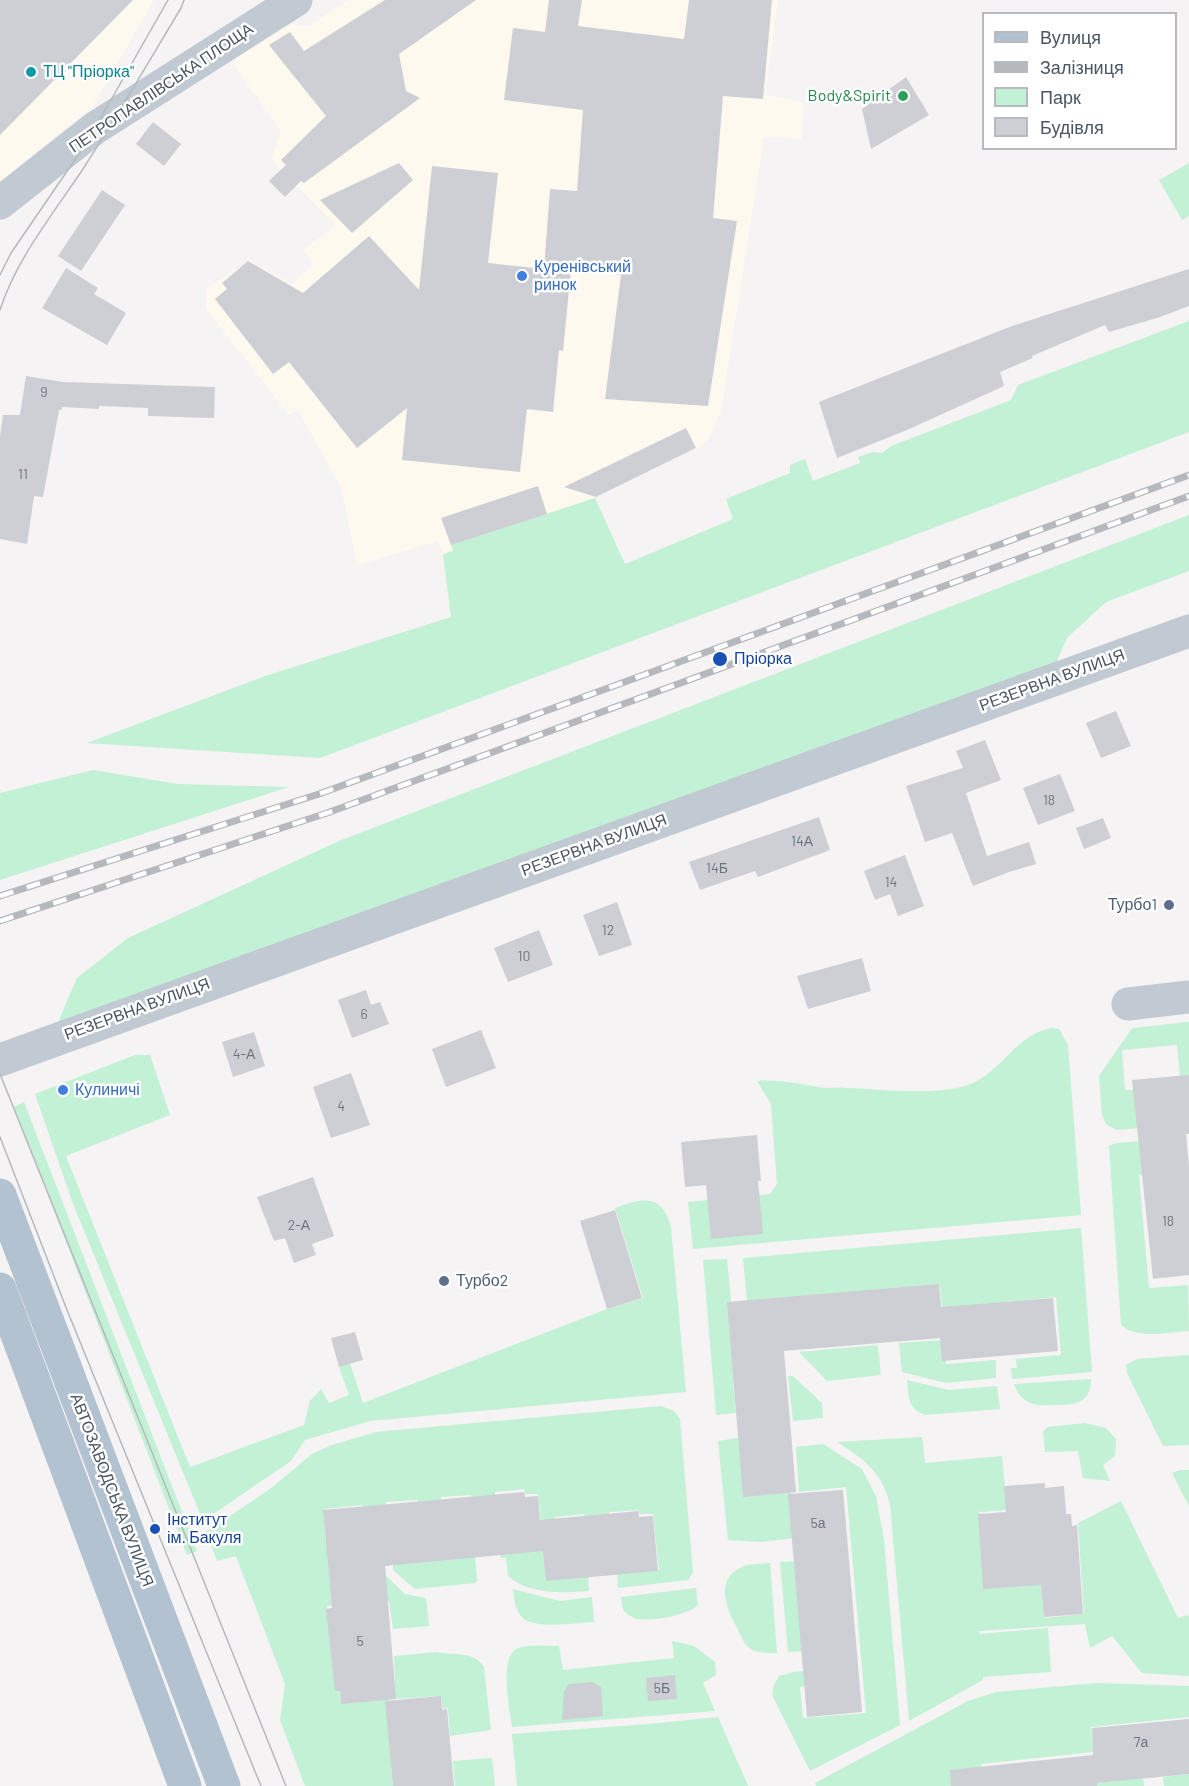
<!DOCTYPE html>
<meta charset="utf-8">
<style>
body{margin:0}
#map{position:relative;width:1189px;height:1786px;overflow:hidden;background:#f5f3f3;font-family:Barlow,sans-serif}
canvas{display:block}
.legend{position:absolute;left:982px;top:12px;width:195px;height:138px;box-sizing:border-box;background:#fff;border:2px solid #b7bbc0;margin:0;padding:8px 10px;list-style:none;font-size:18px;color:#4a5661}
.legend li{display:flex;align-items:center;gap:12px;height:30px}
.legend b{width:30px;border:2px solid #b7bbc0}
</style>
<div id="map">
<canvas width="1189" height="1786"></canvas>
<ul class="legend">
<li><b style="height:8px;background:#b3c2d1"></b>Вулиця</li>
<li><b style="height:8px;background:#b5b8bd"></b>Залізниця</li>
<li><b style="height:16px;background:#c3f1d5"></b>Парк</li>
<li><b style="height:16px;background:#cdcfd5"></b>Будівля</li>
</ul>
</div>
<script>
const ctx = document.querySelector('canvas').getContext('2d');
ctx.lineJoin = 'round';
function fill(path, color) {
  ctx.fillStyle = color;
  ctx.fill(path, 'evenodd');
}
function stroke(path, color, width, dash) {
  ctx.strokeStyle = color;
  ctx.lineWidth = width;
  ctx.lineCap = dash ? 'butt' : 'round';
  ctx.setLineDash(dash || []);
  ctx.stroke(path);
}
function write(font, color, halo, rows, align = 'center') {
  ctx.font = font + ' Barlow,sans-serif';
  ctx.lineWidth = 5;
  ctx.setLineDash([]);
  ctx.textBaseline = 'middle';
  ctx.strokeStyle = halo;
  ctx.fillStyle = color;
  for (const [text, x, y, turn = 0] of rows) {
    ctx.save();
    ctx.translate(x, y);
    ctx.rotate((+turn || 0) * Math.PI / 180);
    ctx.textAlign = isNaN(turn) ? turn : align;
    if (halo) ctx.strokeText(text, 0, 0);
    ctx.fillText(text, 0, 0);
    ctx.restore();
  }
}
fill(new Path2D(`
 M0,0H154L93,106L0,181Z
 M349,0H778L765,95L803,102L802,139L764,137L721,412L708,440L698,448L595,498L453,551L443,554L438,541L357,565L341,488L298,410L289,415L206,309V289L249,261L292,284L313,264L303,250L336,226L271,159L281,131L238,71L229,51L280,23L309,26Z`), '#fdf9ef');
fill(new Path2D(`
 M1189,163V216L1182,220L1159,180Z
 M1189,321V432L320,758L87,743L265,676L451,617L443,554L453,551L451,545L595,498L625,564L733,519L726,499L790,473V465L805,459L813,481L860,463L858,457L872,452L882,453L891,446L1011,400L1018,385Z
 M1189,515V571L1106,602L1067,638L1056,663L55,1029L77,978L128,938L339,841Z
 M93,770L178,784L289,787L0,880V793Z
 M1189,1022V1087L1181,1088L1177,1045L1122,1050L1125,1090H1137L1140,1128L1117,1130L1106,1124L1102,1115L1099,1076L1132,1028Z
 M1051,1028L1059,1029L1068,1045L1081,1215L693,1249L688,1202L770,1194L777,1184L771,1104L757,1081C780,1079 802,1085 825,1088C832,1088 840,1087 847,1088C883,1089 921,1095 957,1088C1001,1080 1009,1037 1051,1028Z
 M135,1055H150L170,1115L66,1156L190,1467L304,1425L310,1401L321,1389L329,1403L349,1395L339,1367L350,1363L363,1403L607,1309L643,1298L615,1208C642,1198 662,1193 671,1227L686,1392L370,1421L305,1440L291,1461L203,1521L73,1204L35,1094Z
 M24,1102L197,1551L187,1555L14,1107Z
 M1141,1141L1144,1174L1139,1175L1149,1288L1188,1285L1189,1331C1168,1332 1138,1340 1121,1325L1109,1146L1116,1143Z
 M1081,1228L1092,1372L1012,1379L1011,1368H1017L1016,1359L1061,1355L1056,1297L942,1308L940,1285L747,1301L743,1258Z
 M727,1259L739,1382L733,1383L736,1413L716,1415L703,1260Z
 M943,1340L946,1364L996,1360V1378L946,1383L902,1372L899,1343Z
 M878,1345L881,1375L827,1381L799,1352Z
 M1189,1355V1445L1163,1446L1127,1373L1126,1365L1137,1359Z
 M788,1376H793L822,1403L823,1418L793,1421Z
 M1091,1379C1091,1405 1073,1405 1051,1405C1045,1405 1038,1406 1033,1404C1023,1401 1017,1393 1014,1384Z
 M907,1380L949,1390L997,1386L1000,1409L925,1415C907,1408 909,1397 907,1380Z
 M661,1406L674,1411L680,1419L693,1573L688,1580L618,1588L617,1574L659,1570L653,1514H640L639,1510L609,1512V1516L585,1518L584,1514L555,1517V1521L541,1522L538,1494H525L524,1489L495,1492V1496L472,1498L471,1495L441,1497V1502L418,1505L417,1500L386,1502V1507L364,1510L363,1505L324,1509L325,1539H331L328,1563L332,1606H327L341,1702L389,1698L396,1767L391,1768L393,1786H305L280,1720L285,1684L236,1556L217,1561L206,1532L270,1489L312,1454L332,1445L376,1432Z
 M1085,1423L1106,1428L1116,1439L1115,1456L1103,1465L1110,1481L1083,1478L1078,1451L1045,1452L1043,1432L1047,1427Z
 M922,1437L925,1463L1002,1456L1007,1510L979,1512L984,1587L1041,1583L1044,1618L1084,1614L1078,1523L1121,1501L1178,1618L1189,1615V1676L1142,1673L1112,1636L1090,1648L1085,1624L979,1631L980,1634L1048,1628L1051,1672L983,1677V1680L909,1721L890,1504C881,1471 865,1460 837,1442Z
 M738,1438L791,1492L794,1538L761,1542L728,1540L718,1441Z
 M823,1444L862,1469L876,1496L884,1540L900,1725L810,1771L772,1695L774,1685L779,1676L793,1672L806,1671L808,1686L800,1687L803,1718L866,1713L846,1487L799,1492L796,1447Z
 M1180,1470H1189V1506L1172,1473Z
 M543,1550L588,1575L589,1591C563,1593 529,1595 508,1576L506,1558H501L500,1553Z
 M475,1556L477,1580L476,1583L415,1589L393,1570V1564Z
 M796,1561L804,1651L788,1652L780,1562Z
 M770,1563L777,1653C768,1653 757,1653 749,1648C743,1643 739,1631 735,1624C726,1608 717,1580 738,1569C747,1563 760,1564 770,1563Z
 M381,1571L405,1594L426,1598L429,1626L393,1629L389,1601H383Z
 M696,1588L698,1605C688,1615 649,1623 634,1618C630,1616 626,1613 623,1610L621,1597Z
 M513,1589L560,1601L592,1597L594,1622C577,1623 537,1629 524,1619C515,1612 514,1600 513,1589Z
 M672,1641L694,1646L715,1662L716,1675L703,1683L715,1711L512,1727C510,1710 499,1658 516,1649C528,1644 546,1646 559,1646L563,1670L674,1658Z
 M437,1652C454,1656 473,1650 484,1667L491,1730L450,1736L448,1708L443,1709L441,1696L393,1699L391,1684H395L394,1656Z
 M1097,1683L1189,1686V1717L1091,1727L1093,1752L981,1764L984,1786H816L815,1783L968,1701L996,1692Z
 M718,1717L748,1786H517L512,1734L649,1724Z
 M492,1758L495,1786H455L453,1761Z
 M1189,1774V1786H1164L1163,1777Z
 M1143,1778L1144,1786H1097V1783Z`), '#c3f1d5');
fill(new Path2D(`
 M0,0H133L0,135Z
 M385,0H476L399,54L406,91L420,98L304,183L301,181L285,197L269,181L286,165L281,160L326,116L269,45L290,32L304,51Z
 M549,0H582L578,26L684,39L689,0H772L763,99L723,96L713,218L737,221L708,406L605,399L621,275L571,270L563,351L559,350L553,412L527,409L520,472L402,460L407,408L357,448L289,362L273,374L215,299L227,289L222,283L248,261L303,293L369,236L419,290L432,166L498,173L488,263L544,269L550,189L577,191L583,110L504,100L513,28L545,32Z
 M906,77L929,115L871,149L862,109Z
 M153,122L181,144L164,166L136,144Z
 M399,163L413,180L352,233L320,200Z
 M102,190L125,205L81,271L58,256Z
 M66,268L98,288L94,294L126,313L107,345L42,308Z
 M1189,269V306L1160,317L1109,332L1105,325L1032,356L1033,358L1000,372L1004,386L907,430L837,458L819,402L1012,326Z
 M26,376L63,382L215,387L214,418L148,416V408L99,406V409L62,407L61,410H59L43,497L34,496L27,544L0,539V436L3,415H20Z
 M686,428L696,448L596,497L564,487Z
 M538,486L547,514L451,545L441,518Z
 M1116,711L1131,746L1101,758L1086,723Z
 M985,740L1001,780L966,793L987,856L1029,842L1036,864L1009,872L973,886L952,833L925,842L906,786L963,768L956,751Z
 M1060,774L1075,811L1038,825L1023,788Z
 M819,817L830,850L758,877L755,871L700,890L689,862Z
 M1103,818L1111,838L1084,849L1076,828Z
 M905,855L924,906L898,916L890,894L875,900L864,871Z
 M617,902L632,945L599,956L583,915Z
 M539,930L553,965L508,982L494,948Z
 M862,958L871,991L808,1009L797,976Z
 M366,990L371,1005L380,1002L389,1024L352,1038L338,1000Z
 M481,1030L496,1068L446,1087L432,1049Z
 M254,1032L265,1066L233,1077L222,1042Z
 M351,1073L370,1125L331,1138L313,1087Z
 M1189,1075V1134H1186L1189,1166V1275L1153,1279L1132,1080Z
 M757,1135L761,1181H758L763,1234L711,1239L706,1185L685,1187L681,1142Z
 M313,1177L334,1236L312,1244L316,1255L294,1263L285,1238L274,1241L257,1197Z
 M615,1210L642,1298L607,1309L580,1221Z
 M939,1284L941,1307L1053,1298L1058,1351L942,1361L940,1338L784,1351L796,1492L743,1497L727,1302Z
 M355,1332L363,1360L339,1367L331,1338Z
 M1045,1483V1488L1064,1486L1066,1514H1071L1072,1526L1077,1525L1083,1614L1044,1617L1041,1585L983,1589L978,1514L1006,1512L1004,1486Z
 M843,1490L862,1712L807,1717L788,1494Z
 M524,1492L525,1497L538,1496L540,1520L639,1511V1517L653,1516L658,1571L546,1581L543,1551L385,1566L396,1699L341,1704L340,1691H335L329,1637L326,1609L332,1608L323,1510Z
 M675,1675L677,1699L648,1701L646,1678Z
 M592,1682L601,1687L603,1716L562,1720L564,1691L569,1684Z
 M441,1696L442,1710L447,1709L454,1786H393L385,1701Z
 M1189,1719V1774L1097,1783V1786H951L950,1770L1093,1755L1092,1728Z`), '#cdcfd5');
stroke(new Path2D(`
 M0,203L95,128L296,0
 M1128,1004L1189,997
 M0,1060L1189,631`), '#c1cad2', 33);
stroke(new Path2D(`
 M0,1195L224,1786
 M0,1289L185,1786`), '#b3c2d1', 33);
stroke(new Path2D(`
 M0,275L11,253L87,142L168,0
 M0,310C16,260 52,215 81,172C116,118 148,63 181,8L184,0
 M0,1074L286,1786
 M0,1137L67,1310L261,1786`), '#b5b8bd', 1.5);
const rail = new Path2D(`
 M0,896L319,794L1189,475
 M0,921L327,813L1189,496`);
stroke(rail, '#b5b8bd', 7);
stroke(rail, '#fff', 4.5, [14]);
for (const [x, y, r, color] of [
 [31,72,6,"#0f9aa8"],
 [903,96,6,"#2e9e5b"],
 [522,276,6,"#3f7fe0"],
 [720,659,8,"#1a4fb4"],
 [1169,905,6,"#5c6f8a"],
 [63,1090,6,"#3f7fe0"],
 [444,1281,6,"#5c6f8a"],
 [155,1529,6,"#1a4fb4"]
]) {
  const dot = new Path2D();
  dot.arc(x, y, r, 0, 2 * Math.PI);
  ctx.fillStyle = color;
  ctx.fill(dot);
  stroke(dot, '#fff', 2);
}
write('14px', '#6b747e', null, [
 ["9",44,392],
 ["11",23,474],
 ["18",1049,800],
 ["14А",802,841],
 ["14Б",717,868],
 ["14",891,882],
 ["12",608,930],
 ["10",524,956],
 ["6",364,1014],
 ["4-А",244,1054],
 ["4",341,1106],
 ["18",1168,1221],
 ["2-А",299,1225],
 ["5а",818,1523],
 ["5",360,1641],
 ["5Б",662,1688],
 ["7а",1141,1742]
]);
write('16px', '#0d838f', '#fff', [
 ["ТЦ \"Пріорка\"",43,72]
], 'left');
write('16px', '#4a5661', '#fff', [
 ["ПЕТРОПАВЛІВСЬКА ПЛОЩА",161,88,-34],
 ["РЕЗЕРВНА ВУЛИЦЯ",1052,680,-20],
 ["РЕЗЕРВНА ВУЛИЦЯ",594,845,-20],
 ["РЕЗЕРВНА ВУЛИЦЯ",137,1009,-20],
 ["АВТОЗАВОДСЬКА ВУЛИЦЯ",112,1490,69]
]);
write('16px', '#27864d', '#fff', [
 ["Body&Spirit",891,96]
], 'right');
write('16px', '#366cbe', '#fff', [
 ["Куренівський",534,267],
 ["ринок",534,285],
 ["Кулиничі",75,1090]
], 'left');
write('16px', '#164399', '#fff', [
 ["Пріорка",734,659],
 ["Інститут",167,1520],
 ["ім. Бакуля",167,1538]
], 'left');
write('16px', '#4e5e75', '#fff', [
 ["Турбо1",1157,905],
 ["Турбо2",456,1281,"left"]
], 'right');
</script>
